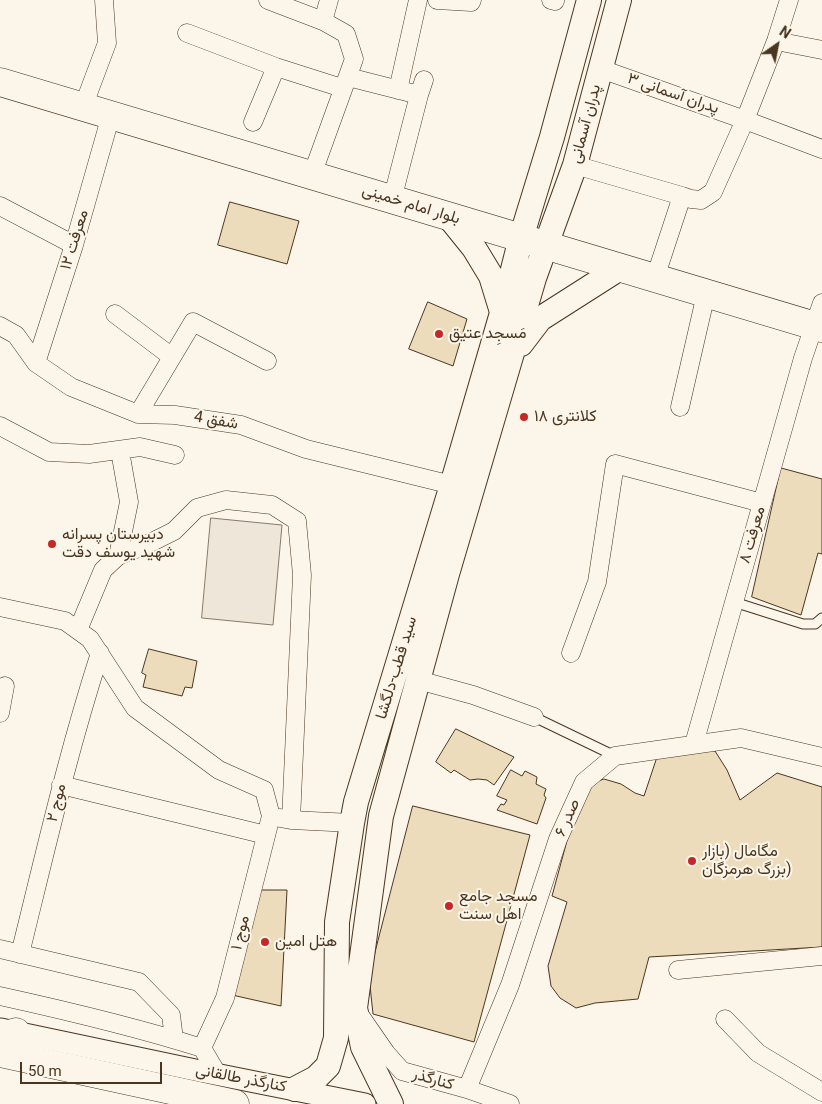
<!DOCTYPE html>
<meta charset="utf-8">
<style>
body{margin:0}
#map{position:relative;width:822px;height:1104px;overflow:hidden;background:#fbf6e9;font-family:Roboto,sans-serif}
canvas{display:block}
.north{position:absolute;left:752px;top:20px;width:50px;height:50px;-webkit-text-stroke:4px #fbf6e9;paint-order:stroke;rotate:33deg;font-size:14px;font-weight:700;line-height:20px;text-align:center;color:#4a3520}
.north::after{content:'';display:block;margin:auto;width:18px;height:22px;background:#4a3520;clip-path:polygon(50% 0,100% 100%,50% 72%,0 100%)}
.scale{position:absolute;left:20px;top:1062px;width:142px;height:22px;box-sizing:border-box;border:2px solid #4a3520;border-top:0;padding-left:6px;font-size:15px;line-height:18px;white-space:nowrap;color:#4a3520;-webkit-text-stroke:4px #fbf6e9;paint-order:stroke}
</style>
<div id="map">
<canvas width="822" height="1104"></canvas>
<div class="north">N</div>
<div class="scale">50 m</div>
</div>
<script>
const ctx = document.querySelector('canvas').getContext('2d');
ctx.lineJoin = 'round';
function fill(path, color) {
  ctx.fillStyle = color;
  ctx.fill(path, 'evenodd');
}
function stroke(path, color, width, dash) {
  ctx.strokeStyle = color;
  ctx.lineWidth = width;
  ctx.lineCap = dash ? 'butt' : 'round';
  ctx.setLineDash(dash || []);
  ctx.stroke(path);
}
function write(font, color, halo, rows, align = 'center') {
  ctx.font = font + ' Roboto,Vazirmatn,sans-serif';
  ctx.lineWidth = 4;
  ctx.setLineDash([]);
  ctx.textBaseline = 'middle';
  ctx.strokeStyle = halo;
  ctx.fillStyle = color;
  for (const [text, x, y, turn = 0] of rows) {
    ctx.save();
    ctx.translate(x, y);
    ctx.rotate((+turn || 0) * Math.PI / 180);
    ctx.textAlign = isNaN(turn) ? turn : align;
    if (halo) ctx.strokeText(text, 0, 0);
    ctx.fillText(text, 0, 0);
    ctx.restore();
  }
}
const green = new Path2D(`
 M211,518L282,525L273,625L202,618Z`);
fill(green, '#ede6d9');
stroke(green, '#887966', 1);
const building = new Path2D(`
 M230,202L299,221L287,264L218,245Z
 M428,302L467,319L453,366L409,349Z
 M781,468L822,479V554L818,553L801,615L752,597Z
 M149,649L197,661L192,688L185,687L182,696L143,687L146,675L142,673Z
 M456,729L514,757L494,785L487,780L478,779L470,780L454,770L451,773L436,762Z
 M683,746L715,751L727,770L740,800L777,773L822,787V947L649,957L638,999L595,1003L576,1008L560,998L551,986L548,966L567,902L552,896L571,826L593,783L604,779L621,784L635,793L644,796L657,757Z
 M511,770L522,776L525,771L537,777L536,784L546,789L544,795L546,798L537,824L497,810L501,804L504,805L507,800L497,796Z
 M413,806L530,835L474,1042L373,1014L369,976Z
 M260,890H287L281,1006L232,995Z`);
fill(building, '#ecdcbc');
stroke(building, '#4a3520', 1);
const service = new Path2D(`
 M734,602L803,624H815L822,618
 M534,717L615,756`);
const minor = new Path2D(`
 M268,0L323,21L346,34L354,59L312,175
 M437,0L471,2L472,0
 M551,0L555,1
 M323,21L329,0
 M187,33L276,67L342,88
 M776,41L822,50
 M601,69L745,120L822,149
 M348,77L419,95L424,80
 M398,90L418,0
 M83,107L107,43L104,0
 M253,122L276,67
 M575,165L682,196
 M392,200L419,95
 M0,206L74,245
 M655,278L682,196L691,199L701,200L713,192L745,120L776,41L789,0
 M115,314L172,357
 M0,326L16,335L36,363L71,387L138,414L175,415L241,425L306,449L452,485
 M36,363L74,245L111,115
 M680,407L706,294
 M138,414L193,322L267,361
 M0,426L49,452L89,454L140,447L175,455
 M118,556L129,502L120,451
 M0,607L65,621L90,639L135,708L219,770L264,790L271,816L225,998L202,1048
 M78,630L103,570L118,556L146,545L174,531L197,508L226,500L272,505L297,521L302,575L291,820
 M571,653L597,582L615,464L762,503
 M418,680L473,695L534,717
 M0,713L5,686
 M694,744L803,358L822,303
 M61,785L266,835
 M280,818L291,820L352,823
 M0,949L139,982L171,1015L174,1039
 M20,954C45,853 68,752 100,653
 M678,970L822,956
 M0,996C68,1011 136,1027 202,1048L218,1075
 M359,1014L386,1053L402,1071L467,1089L510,1104
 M725,1019L758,1053L822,1092
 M467,1089L510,985L558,839L584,782L615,756L741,738L822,757`);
const tertiary = new Path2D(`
 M1,1029L200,1071L365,1104`);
const secondary = new Path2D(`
 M449,217L474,248L491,276L502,312
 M521,344L540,319L620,268
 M295,1089L316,1078L328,1066L336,1038L337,922L352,823L356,802L452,485L502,313L521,238L552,137L589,0
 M391,1104L363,1047L355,1008L381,816L447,574L534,278L575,165L619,0`);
const primary = new Path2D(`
 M0,82L822,328
 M0,1037L16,1032
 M0,1053L235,1104`);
stroke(service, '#4a3520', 11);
stroke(minor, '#4a3520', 19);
stroke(tertiary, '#4a3520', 23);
stroke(secondary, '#4a3520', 26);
stroke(primary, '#4a3520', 29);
stroke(service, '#fbf6e9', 9);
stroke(minor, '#fbf6e9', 18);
stroke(tertiary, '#fbf6e9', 21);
stroke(secondary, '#fbf6e9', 24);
stroke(primary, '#fbf6e9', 28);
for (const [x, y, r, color] of [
 [439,334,5,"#c62828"],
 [524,417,5,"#c62828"],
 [52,544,5,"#c62828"],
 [692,861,5,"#c62828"],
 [449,906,5,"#c62828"],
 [265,942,5,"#c62828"]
]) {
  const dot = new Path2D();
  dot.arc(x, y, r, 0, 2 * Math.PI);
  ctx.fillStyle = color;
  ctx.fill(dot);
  stroke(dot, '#fbf6e9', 2);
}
write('16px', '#4a3520', '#fbf6e9', [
 ["پدران آسمانی ۳",673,94,19],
 ["پدران آسمانی",586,124,-75],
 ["بلوار امام خمینی",411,205,17],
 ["معرفت ۱۲",75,240,-73],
 ["شفق 4",216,421,10],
 ["معرفت ۸",753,535,-74],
 ["سید قطب-دلگشا",397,668,-73],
 ["موج ۲",57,803,-76],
 ["صدر ۶",568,818,-66],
 ["موج ۱",241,933,-76],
 ["کنارگذر طالقانی",241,1079,11],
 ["کنارگذر",433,1080,16]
]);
write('16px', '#4a3520', '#fbf6e9', [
 ["مَسجِد عتیق",449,334],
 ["کلانتری ۱۸",534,417],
 ["دبیرستان پسرانه",62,535],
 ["شهید یوسف دقت",62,553],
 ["مگامال (بازار",702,852],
 ["بزرگ هرمزگان)",702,870],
 ["مسجد جامع",459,897],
 ["اهل سنت",459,915],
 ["هتل امین",275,942]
], 'left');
</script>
